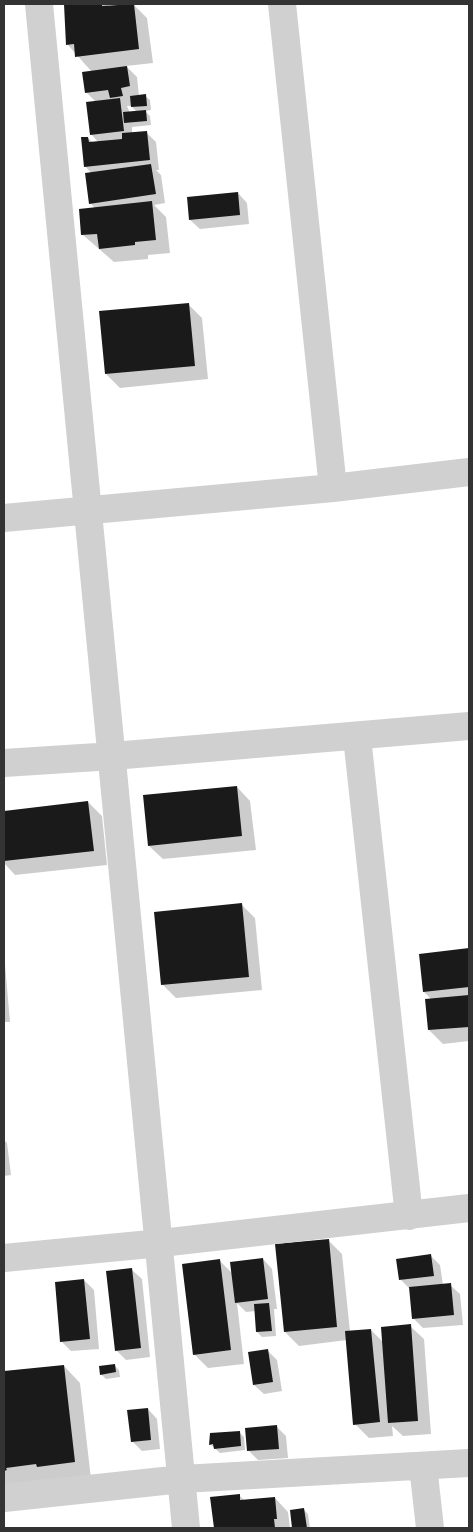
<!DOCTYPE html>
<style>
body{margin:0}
#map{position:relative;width:473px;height:1532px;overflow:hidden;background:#fff;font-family:"Exo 2",sans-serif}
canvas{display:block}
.frame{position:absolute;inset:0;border:5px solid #333;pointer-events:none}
</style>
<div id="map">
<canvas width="473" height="1532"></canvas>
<div class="frame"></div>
</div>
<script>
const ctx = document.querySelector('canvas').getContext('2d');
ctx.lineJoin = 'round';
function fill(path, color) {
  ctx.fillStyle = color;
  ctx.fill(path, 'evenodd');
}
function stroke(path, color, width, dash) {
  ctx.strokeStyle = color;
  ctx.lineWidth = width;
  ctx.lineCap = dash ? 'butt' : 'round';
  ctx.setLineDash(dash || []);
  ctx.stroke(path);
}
fill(new Path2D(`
 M65,4H107L110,7L133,4L147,18L153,63L126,66L137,77L139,96H145L150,100L151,110L145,111L150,116L151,125L132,127V134L146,132L156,142L159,170H156L161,175L165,203L154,205L166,217L170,253L148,255V259L114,262L83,235L96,209L90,203L92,174L85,166L88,138L93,143H99L91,134L96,102L86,92L92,72L67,44ZM127,106H131L137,112L130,113Z
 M238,193L247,203L249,224L200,229L190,220Z
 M188,304L202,318L208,379L120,388L106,374Z
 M237,787L250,801L256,850L163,859L149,846Z
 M88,802L102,816L107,865L15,875L4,863V812Z
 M241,904L255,918L262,990L176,998L162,984Z
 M469,949V1041L443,1044L429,1030L432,1000L424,992L420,955Z
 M4,953L10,1022H4Z
 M4,1140L7,1143L11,1175L4,1176Z
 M328,1240L342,1254L350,1332L371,1330L383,1342L410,1326L424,1339L431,1434L403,1436L392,1426L393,1436L369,1438L355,1424L347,1340L299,1346L285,1332Z
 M430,1255L440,1265L443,1285H450L460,1294L463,1325L423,1328L413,1318L411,1290L401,1280Z
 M263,1259L272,1269L277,1309H274L276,1336L262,1337L257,1332L256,1311L246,1312L237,1303L244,1364L208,1368L194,1354L219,1260L233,1274Z
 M132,1270L142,1279L150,1357L126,1360L116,1350Z
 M84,1280L94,1290L99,1349L71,1351L61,1341Z
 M267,1350L277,1360L282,1391L264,1394L254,1385Z
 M114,1365L119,1370L120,1377L106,1379L101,1374Z
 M64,1366L80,1383L91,1479L4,1488V1368V1373Z
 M148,1409L157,1419L160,1449L142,1451L132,1441Z
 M276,1426L286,1436L288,1458L258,1460L249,1451Z
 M239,1432L244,1437L245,1450L220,1453L210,1444Z
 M239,1495L245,1501L275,1498L288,1512L290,1528H215L212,1498Z
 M303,1509L308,1514L310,1528H294L291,1511Z`), '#0003');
fill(new Path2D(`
 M64,4H102V6L134,4L139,49L75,57L74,44L66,45Z
 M127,66L130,86L121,88L123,96L110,98L108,90L85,93L82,72Z
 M146,94L147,106L131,107L130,96Z
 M120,98L124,131L90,135L86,102Z
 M146,110L147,121L124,123L123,112Z
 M147,131L150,160L84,167L81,137H88L89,142L122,139V133Z
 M151,164L156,194L89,204L85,173Z
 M238,192L240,215L189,220L187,197Z
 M152,201L156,240L135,242V245L99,249L97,234L81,235L79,209Z
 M189,303L195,366L105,374L99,311Z
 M237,786L242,836L148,846L143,795Z
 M88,801L94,851L4,861V811Z
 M242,903L249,977L161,985L154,912Z
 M469,948V987L423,992L419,954Z
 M469,995V1027L428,1030L425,999Z
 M329,1239L337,1327L284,1332L275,1244Z
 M431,1254L434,1276L399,1280L396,1259Z
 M263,1258L268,1299L235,1303L230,1262Z
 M220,1259L231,1350L193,1355L182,1264Z
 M132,1268L141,1348L115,1351L106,1271Z
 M84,1279L90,1339L60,1342L55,1282Z
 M451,1283L454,1315L412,1319L409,1287Z
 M269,1303L272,1331L256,1332L254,1304Z
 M411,1324L418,1421L388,1423L381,1327Z
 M371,1329L380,1422L353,1425L345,1331Z
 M268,1349L273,1382L253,1385L248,1352Z
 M115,1364L116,1372L100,1375L99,1366Z
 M64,1365L75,1462L37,1467L36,1464L6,1468L7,1470L4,1471V1371Z
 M148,1408L151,1440L131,1442L127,1410Z
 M277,1425L279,1449L247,1451L245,1428Z
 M240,1431L241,1446L214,1449L213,1444L209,1445L210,1433Z
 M240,1494V1500L275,1497L277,1519H274L275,1528H214L210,1497Z
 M304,1508L307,1528H292L290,1510Z`), '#1a1a1a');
stroke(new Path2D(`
 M39,4L186,1528
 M282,4L333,488
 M4,518L333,488L469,472
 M357,737L409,1216
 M4,763L113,756L469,726
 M4,1258L161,1243L469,1208
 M423,1466L430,1528
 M4,1498L182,1479L469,1463`), '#d0d0d0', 28);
</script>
